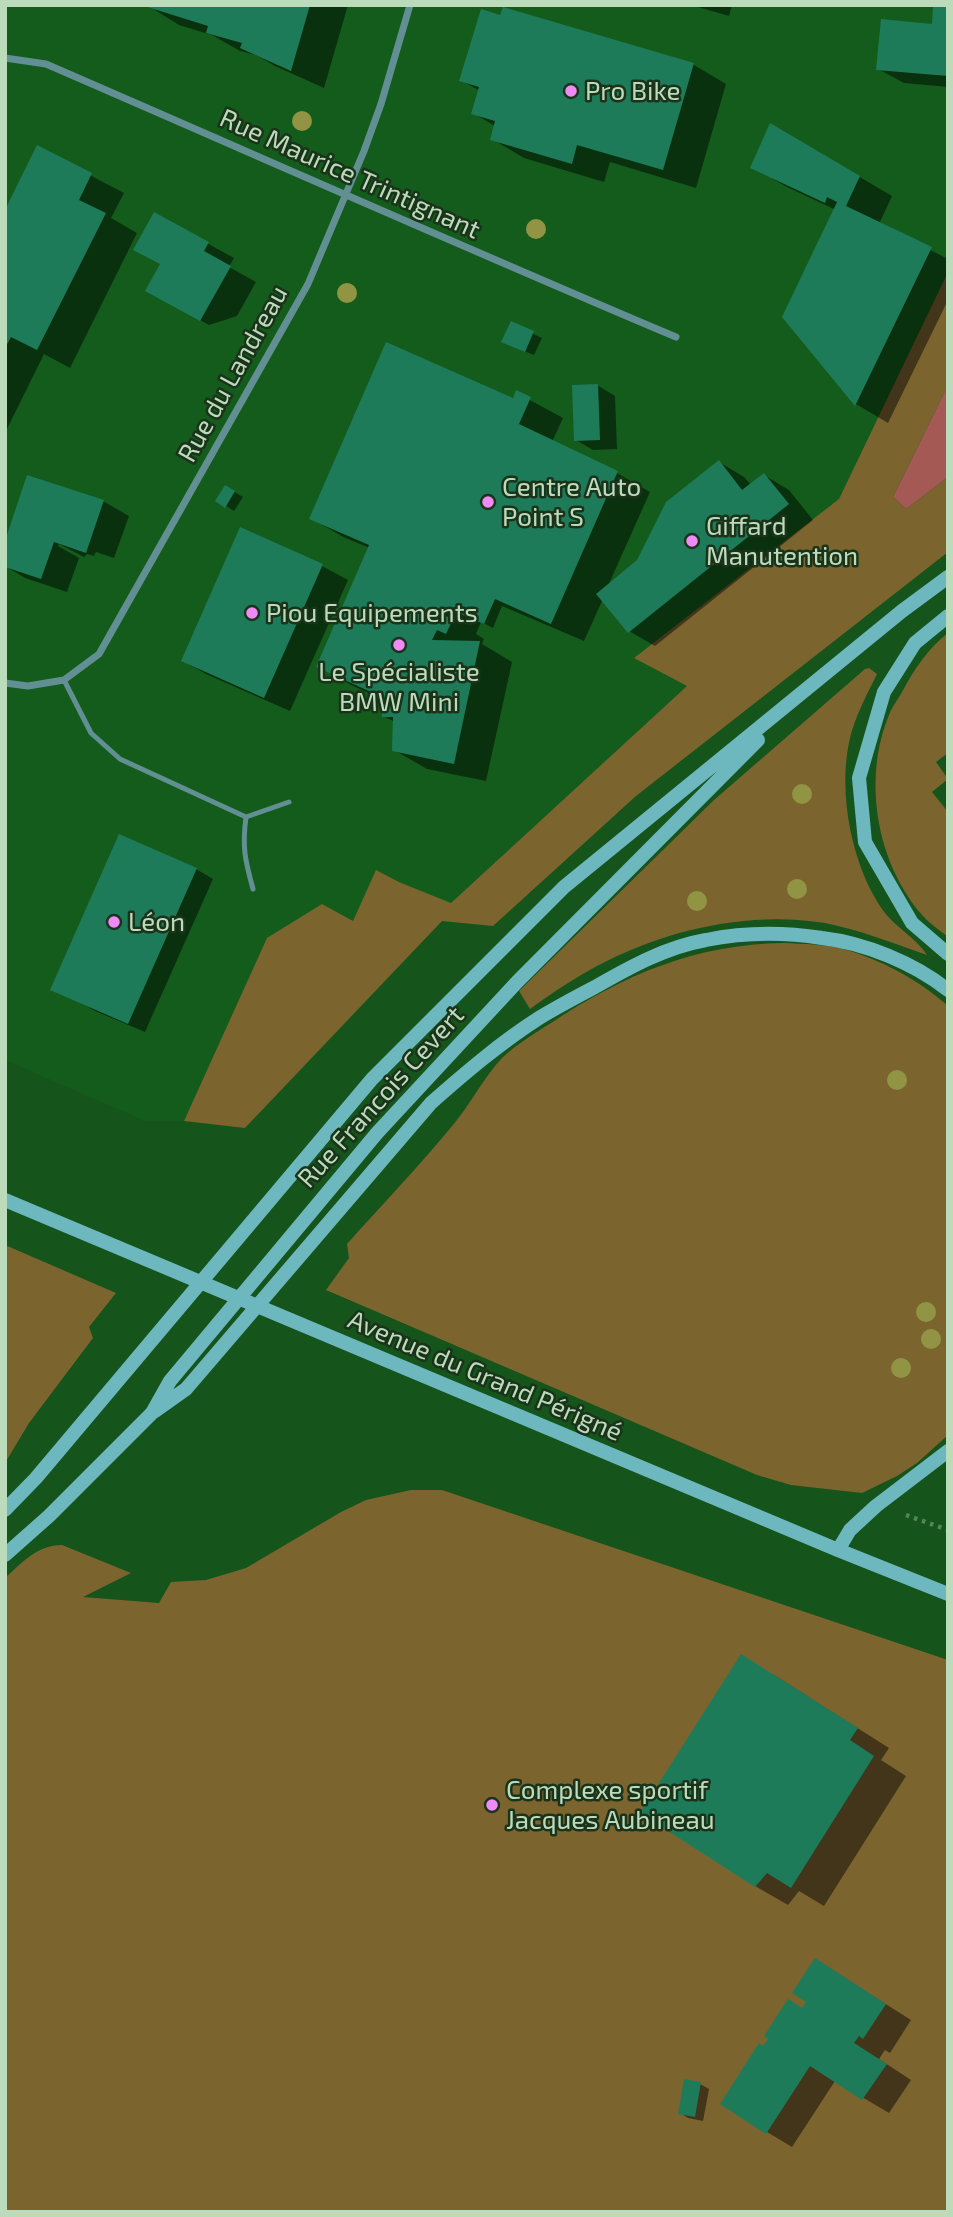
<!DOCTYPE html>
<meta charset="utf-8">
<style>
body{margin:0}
#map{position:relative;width:953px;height:2217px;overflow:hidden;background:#15541b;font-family:"Exo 2",sans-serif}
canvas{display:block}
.frame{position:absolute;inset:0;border:7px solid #bcdbbb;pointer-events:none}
</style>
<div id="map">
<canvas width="953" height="2217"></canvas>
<div class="frame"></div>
</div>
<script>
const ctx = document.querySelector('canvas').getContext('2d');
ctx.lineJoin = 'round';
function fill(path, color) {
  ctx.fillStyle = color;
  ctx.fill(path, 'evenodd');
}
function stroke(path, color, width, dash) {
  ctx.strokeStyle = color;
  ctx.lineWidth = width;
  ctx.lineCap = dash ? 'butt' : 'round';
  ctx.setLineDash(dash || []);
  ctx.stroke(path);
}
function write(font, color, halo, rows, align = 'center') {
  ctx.font = font + ' "Exo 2",sans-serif';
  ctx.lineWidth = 5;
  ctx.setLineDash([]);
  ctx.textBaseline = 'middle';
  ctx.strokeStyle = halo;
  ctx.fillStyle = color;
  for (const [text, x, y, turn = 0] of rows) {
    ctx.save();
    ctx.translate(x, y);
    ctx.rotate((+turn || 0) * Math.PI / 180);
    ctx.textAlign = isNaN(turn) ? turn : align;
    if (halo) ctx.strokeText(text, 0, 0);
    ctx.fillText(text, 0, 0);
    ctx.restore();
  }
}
fill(new Path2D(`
 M5,5H948V272L839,499L635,658L687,686L451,903L399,882L377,870L353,921L267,938L184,1121H145L5,1060Z`), '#145c1b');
fill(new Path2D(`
 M948,272V385L893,497L906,509L948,477V552L636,796L493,926L442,921L245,1128L184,1121L267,938L322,904L353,921L376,870L399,882L451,903L687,686L634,658L839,499Z
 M948,633V753L936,762L948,779L932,792L948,812V937C940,930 930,924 923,916C877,864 862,780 889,715C892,707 898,699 902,692C914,670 928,648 948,633Z
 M869,668L877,674C867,694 855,717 850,738C837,792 852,869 885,913C898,929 916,938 927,955C893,943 860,930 825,923C753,911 672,928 607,961C580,974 555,991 530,1009L519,991L714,800L865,669Z
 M784,943C803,944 824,944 843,949C880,959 919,980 948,1006V1435L917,1463L897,1476L862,1493L791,1485L757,1475L326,1290L349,1258L347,1244C382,1205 419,1166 453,1125C470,1105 485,1075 503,1057C517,1044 535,1033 551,1023C623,975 696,944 784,943Z
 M5,1245L116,1293L89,1327L93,1338L29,1423L5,1463Z
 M411,1490H442L948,1660V2212H5V1578C23,1562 37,1545 62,1545L131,1573L83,1597L159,1603L171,1582L206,1580L246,1568L341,1512L366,1500Z`), '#7c642f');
fill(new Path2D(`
 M948,385V477L906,509L893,497Z`), '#a55955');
fill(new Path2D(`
 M147,5H348L324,88L275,66L256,55L240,51L212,35L179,25Z
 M691,5H732L729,16Z
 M948,5V87L904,83L878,69L939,27Z
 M504,9L694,65L726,84L696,188L610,162L604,182L524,158L492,139L495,126L473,113L480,91L461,80L501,17Z
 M771,125L892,196L879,224L948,259V300L888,423L856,404L784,316L836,210L785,186L753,167Z
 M38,148L124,193L111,218L137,233L70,368L44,354L5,433V214Z
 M154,214L234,258L229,267L256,282L237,316L209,325L173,305L161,265Z
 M512,324L542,338L534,355L512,346Z
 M597,385L615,396L617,449L593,450L576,440Z
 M517,393L563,418L552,442L617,473L650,492L608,586L639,561L719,462L744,477L751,485L764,475L789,490L813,520L655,646L629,631L603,599L584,641L502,606L493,628L481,622L476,634L484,639L482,644L512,662L486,781L427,769L394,750L395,722L383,716L384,700L351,685L318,666L370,548L343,537L311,518L514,400ZM445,606H449L441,624L438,623Z
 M226,487L243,497L234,511L217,500Z
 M103,501L129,516L114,558L96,552L94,556L87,554L84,557L59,544L58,546L79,558L67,592L25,578L5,566Z
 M241,529L322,566L348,580L290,711L208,675L183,661Z
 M196,869L213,879L145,1032L95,1011L78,1001Z
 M774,1675L889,1748L881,1760L906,1776L824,1906L799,1891L788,1905L755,1886Z
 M816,1960L911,2020L890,2053L885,2050L879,2059L911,2080L889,2113L835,2081L792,2147L767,2132L763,2048L803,2010L809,2002Z
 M700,2084L709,2089L703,2121L688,2118L680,2113Z`), '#0007');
fill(new Path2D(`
 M141,5H310L291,71L240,48L242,43L206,33L208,26Z
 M933,5H948V76L876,70L881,19L932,24Z
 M503,7L694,63L663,170L577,145L572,164L490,140L495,121L471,114L479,87L459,81L481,9L500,15Z
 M770,123L860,176L846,206L932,247L855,406L782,317L837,202L827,197L825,203L750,168Z
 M37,145L92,173L79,200L106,213L37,350L11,337L5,348V210Z
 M154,212L209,242L204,251L231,266L200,321L145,291L160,264L133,250Z
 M511,321L534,331L525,352L501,342Z
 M386,342L513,398L516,390L531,397L519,424L618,471L551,624L495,599L484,624L446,608L443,615L453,619L446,634L437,630L432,640L480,641L454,764L392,751L393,717H382V697L316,667L369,545L309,519Z
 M598,384L600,440L574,441L572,385Z
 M719,460L742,490L764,473L789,504L628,633L596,594L637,560L666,502Z
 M27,475L104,500L86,553L54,542L41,579L5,567V541Z
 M225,485L235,491L225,508L215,501Z
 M240,527L323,564L264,698L181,661Z
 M119,834L197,868L128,1024L50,990Z
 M741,1654L858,1728L850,1740L874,1756L791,1888L767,1873L755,1887L640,1813Z
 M815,1958L886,2004L863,2039L859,2036L854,2043L887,2064L862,2100L810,2066L766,2134L720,2104L759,2043L763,2046L768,2039L764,2036L788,1999L802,2008L806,2002L792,1993Z
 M684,2079L701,2082L695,2117L678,2114Z`), '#1e7b5a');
stroke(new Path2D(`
 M906,1515L948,1530`), '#538657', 4.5, [3.5, 5]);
stroke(new Path2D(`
 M64,680L91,733L120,759L246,817C242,847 245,860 253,889
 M246,817L289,802`), '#628f94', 5);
stroke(new Path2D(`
 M5,58L46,64C256,155 465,248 676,337
 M5,683L28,686L64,680L99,654L308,284L364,151L381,104L410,5`), '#628f94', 7);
stroke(new Path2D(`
 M948,616L915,643L884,692L859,778L865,842L912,923L948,954
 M5,1200L838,1550L948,1594
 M155,1411L186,1389L431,1103C465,1073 500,1043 539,1018C557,1007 576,997 595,987C630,967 666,947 706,940C745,932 783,932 822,938C865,943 914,963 948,990
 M5,1510L36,1478L372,1079L564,887L902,611L948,577
 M838,1550L850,1530L876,1506L948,1451
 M5,1555L49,1516L152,1413L170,1381L377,1133L517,982L758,740`), '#6db7bf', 14);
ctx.fillStyle = '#919443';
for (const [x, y] of [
 [302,121],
 [536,229],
 [347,293],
 [802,794],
 [797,889],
 [697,901],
 [897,1080],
 [926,1312],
 [931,1339],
 [901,1368]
]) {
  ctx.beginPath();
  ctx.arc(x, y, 10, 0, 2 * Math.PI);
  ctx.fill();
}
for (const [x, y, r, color] of [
 [571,91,7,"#ef8bf7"],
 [488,502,7,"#ef8bf7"],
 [692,541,7,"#ef8bf7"],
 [252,613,7,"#ef8bf7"],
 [399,645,7,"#ef8bf7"],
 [114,922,7,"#ef8bf7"],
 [492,1805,7,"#ef8bf7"]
]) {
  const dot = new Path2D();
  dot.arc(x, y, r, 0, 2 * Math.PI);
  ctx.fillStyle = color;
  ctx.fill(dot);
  stroke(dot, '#1a331a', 2.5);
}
write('26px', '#bcdbbb', '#1a331a', [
 ["Pro Bike",585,91],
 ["Centre Auto",502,487],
 ["Point S",502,517],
 ["Giffard",706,526],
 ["Manutention",706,556],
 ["Piou Equipements",266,613],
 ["Le Spécialiste",399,672,"center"],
 ["BMW Mini",399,702,"center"],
 ["Léon",128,922],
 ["Complexe sportif",506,1790],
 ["Jacques Aubineau",506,1820]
], 'left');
write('26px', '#bcdbbb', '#1a331a', [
 ["Rue Maurice Trintignant",350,174,24],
 ["Rue du Landreau",233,374,-61],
 ["Rue Francois Cevert",381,1097,-48],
 ["Avenue du Grand Périgné",485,1376,23]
]);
</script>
